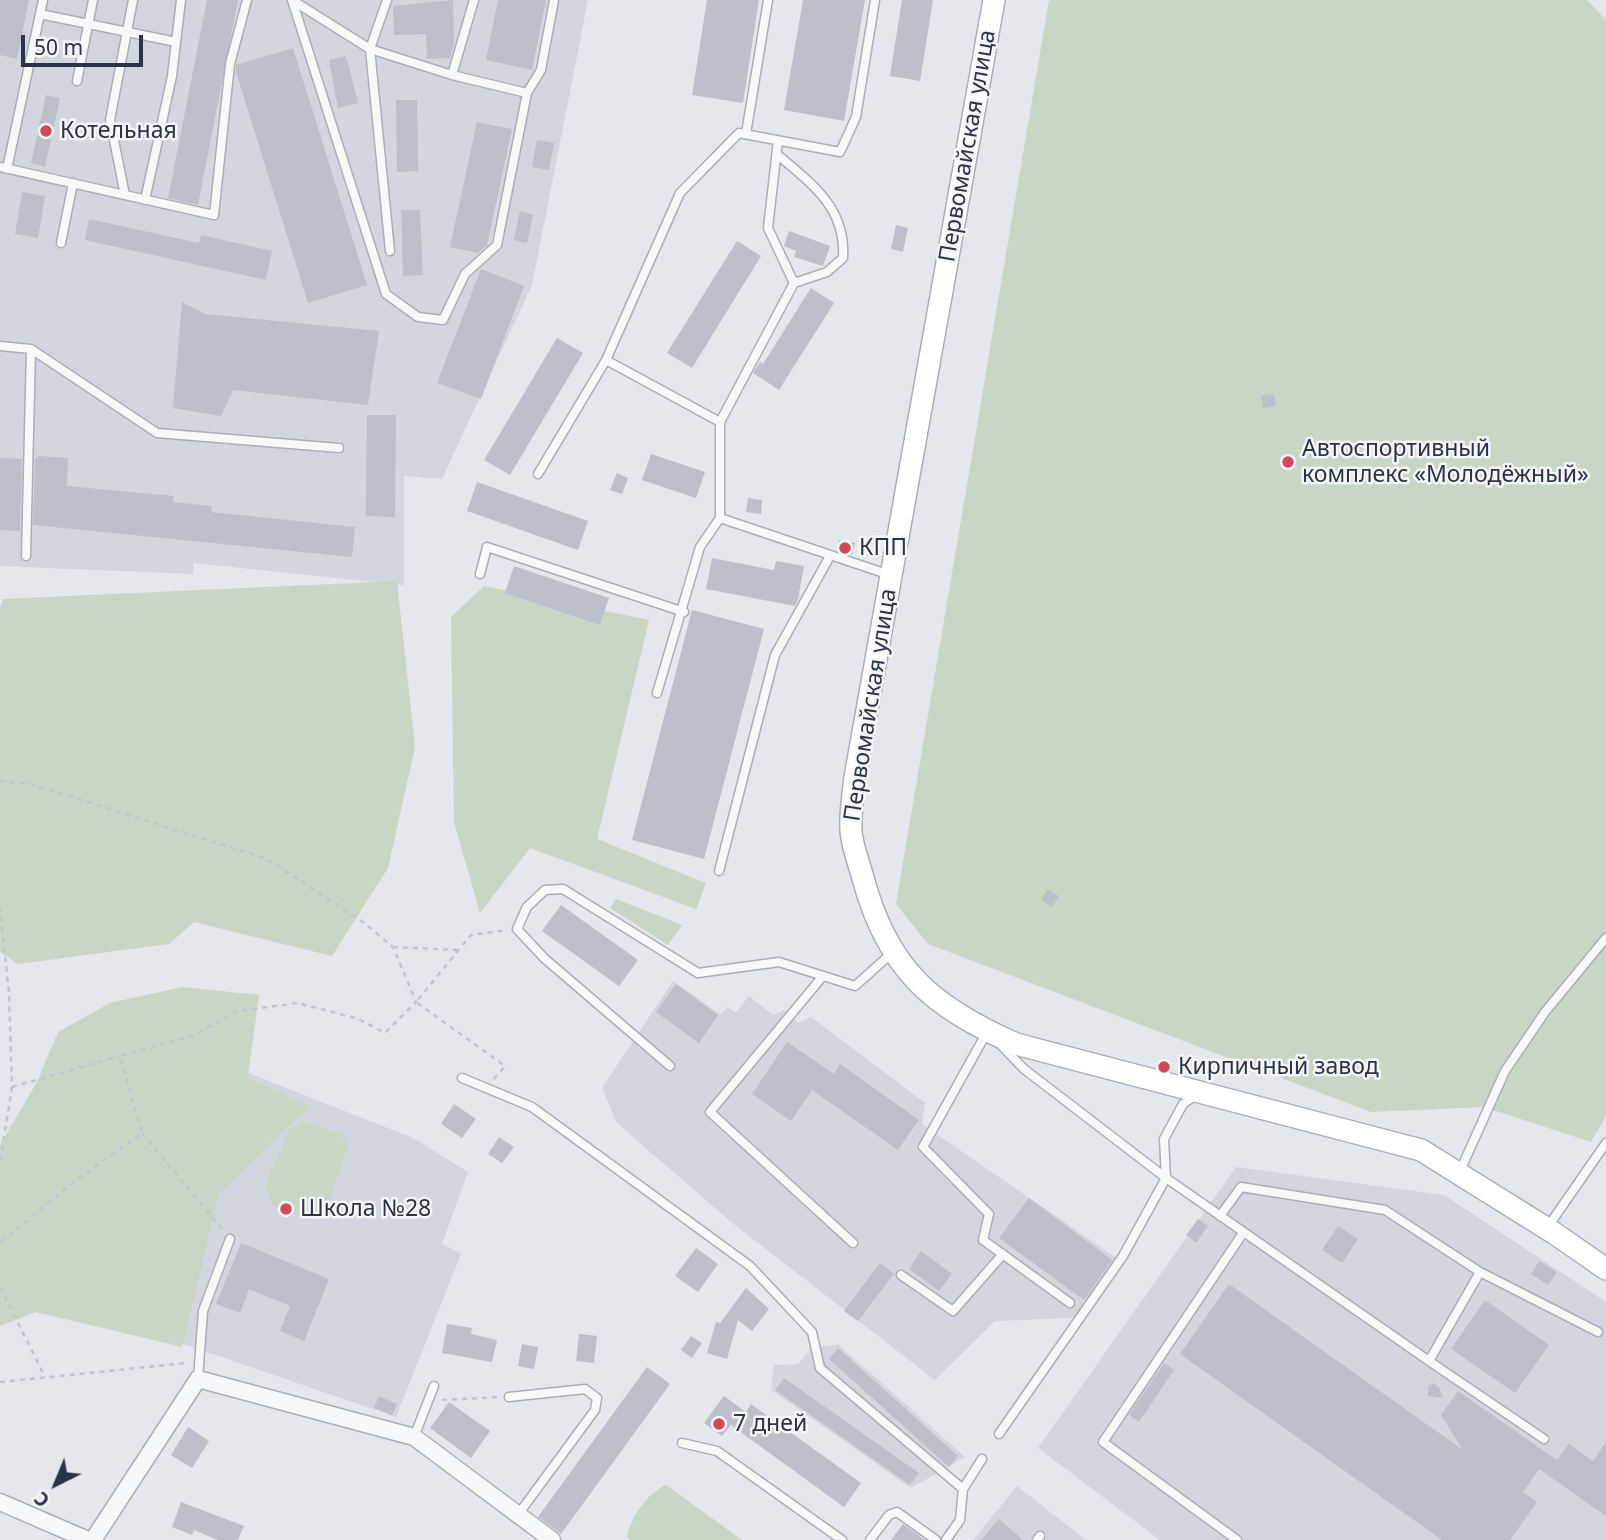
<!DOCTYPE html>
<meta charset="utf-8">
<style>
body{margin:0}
#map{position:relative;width:1606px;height:1540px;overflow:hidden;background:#e4e7ec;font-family:"Noto Sans",sans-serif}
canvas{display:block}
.north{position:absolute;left:21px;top:1449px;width:70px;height:70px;-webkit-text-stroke:5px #f4f6f9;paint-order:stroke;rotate:223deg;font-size:19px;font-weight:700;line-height:28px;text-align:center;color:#2b3445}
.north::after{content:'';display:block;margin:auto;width:24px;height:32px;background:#2b3445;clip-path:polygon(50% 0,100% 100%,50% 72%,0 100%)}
.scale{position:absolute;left:21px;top:35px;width:122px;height:32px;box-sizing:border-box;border:4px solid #2b3445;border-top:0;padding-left:9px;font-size:21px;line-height:24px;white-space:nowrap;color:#2b3445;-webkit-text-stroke:5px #f4f6f9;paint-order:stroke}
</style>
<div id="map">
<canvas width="1606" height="1540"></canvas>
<div class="north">С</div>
<div class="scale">50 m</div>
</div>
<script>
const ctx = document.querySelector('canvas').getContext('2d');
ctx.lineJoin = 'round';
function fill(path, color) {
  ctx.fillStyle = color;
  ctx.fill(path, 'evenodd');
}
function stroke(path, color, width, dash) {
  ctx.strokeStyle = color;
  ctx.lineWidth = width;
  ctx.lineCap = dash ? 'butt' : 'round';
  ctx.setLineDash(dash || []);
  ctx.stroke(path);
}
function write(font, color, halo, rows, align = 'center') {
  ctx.font = font + ' "Noto Sans",sans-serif';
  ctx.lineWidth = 5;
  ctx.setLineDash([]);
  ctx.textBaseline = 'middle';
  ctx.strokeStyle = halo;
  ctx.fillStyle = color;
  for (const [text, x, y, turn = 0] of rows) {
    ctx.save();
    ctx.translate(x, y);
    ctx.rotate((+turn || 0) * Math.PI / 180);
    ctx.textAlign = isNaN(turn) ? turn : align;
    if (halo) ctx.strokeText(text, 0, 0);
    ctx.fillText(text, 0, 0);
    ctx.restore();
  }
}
fill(new Path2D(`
 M0,0H588L532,285L442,479L404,476V585L193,563V574L0,566Z
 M673,981L721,1015L727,1007L736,1013L749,996L773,1015L784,1010L798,1023L811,1017L925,1103L922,1124L1118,1259L1074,1318L995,1321L935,1380L731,1222L617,1123L602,1088Z
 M173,1043L413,1138L468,1172L442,1244L461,1254L396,1417L82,1309Z
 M1236,1167L1444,1195L1606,1302V1540H1160L1038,1448Z
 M839,1345L965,1457L911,1488L771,1390L774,1365L798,1364L813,1346Z
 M1017,1486L1086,1540H973Z`), '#d2d6de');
fill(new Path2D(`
 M1049,0H1587L1606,20V1116L1591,1142L1484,1107L1371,1112L928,944L896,904Z
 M397,581L415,747L388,868L332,956L194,922L169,944L18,964L0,952V608L3,599Z
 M484,586L649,620L597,839L706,883L696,909L530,848L480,913L454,822L451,617Z
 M616,899L682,925L668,945L610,908Z
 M182,987L259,995L248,1077L309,1107L219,1193L182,1347L36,1312L0,1326V1145L37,1082L58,1032L110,1003Z
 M303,1121L342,1135L348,1146L326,1212L311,1220L273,1206L265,1185L290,1129Z
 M666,1485L742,1540H631L627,1537C630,1518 648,1492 666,1485Z`), '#c9d6c5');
fill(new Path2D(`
 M0,0H29L17,59L0,55Z
 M207,0H238L198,205L168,198Z
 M453,0L454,44L450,58L427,59L426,34L394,35L393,6Z
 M498,0H546L532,70L486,60Z
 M707,0H759L743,103L692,95Z
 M803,0H865L844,121L784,110Z
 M902,0H933L920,81L890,76Z
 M293,48L367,285L308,303L236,72V65Z
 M346,56L358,103L338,108L329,60Z
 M46,95L60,98L45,167L31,163Z
 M396,100H417L418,171L397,172Z
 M477,122L512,129L487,245L478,253L450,247Z
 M537,140L554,143L549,170L532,167Z
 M22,192L45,196L38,238L15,234Z
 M401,210H420L423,275L403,276Z
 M520,211L533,215L527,243L514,240Z
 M89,219L199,243L201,235L272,251L266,280L85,240Z
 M896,225L908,228L903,252L891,249Z
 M789,231L830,246L823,266L794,257L796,251L784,246Z
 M737,241L761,256L692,368L667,353Z
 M481,269L524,286L481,399L437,383Z
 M811,288L834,303L779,390L753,373L760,362L763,364Z
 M182,302L205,314L379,331L368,405L233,390L221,416L173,408Z
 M557,338L583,353L510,475L484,460Z
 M1274,394L1276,406L1263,408L1261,396Z
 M367,415H396L395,517L366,516Z
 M651,454L705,472L696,498L642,480Z
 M39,456L68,458L67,486L174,496L173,502L212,506L211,512L355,527L352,557L33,525L35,459Z
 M0,458L22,459L20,531L0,530Z
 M617,473L628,478L622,494L610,490Z
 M477,482L588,521L578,550L467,511Z
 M748,498L762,500L761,514L746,512Z
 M839,540L855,543L852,555L837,550Z
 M712,558L774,570L776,561L804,566L798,599L795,606L706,589Z
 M514,566L609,598L600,625L505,593Z
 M692,610L764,629L704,859L632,840Z
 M1047,889L1059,896L1052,907L1041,900Z
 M561,905L638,960L619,986L542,931Z
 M676,984L718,1015L699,1043L656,1012Z
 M787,1042L834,1074L840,1064L919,1120L898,1150L812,1090L791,1121L752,1094Z
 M454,1104L476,1119L462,1138L441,1124Z
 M499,1137L514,1147L502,1163L488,1154Z
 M1029,1198L1112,1260L1084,1300L999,1238Z
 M1198,1219L1208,1226L1196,1243L1186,1235Z
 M1338,1226L1358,1239L1342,1263L1322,1250Z
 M241,1243L329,1279L304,1341L280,1331L290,1306L249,1289L240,1313L216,1304Z
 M696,1248L718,1264L698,1292L675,1276Z
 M921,1251L952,1274L939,1291L909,1269Z
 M1539,1261L1557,1272L1548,1285L1531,1274Z
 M880,1263L894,1274L858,1321L844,1311Z
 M1229,1284L1463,1450L1441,1415L1458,1391L1557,1460L1569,1444L1593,1461L1606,1442V1516L1539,1469L1523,1492L1537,1502L1510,1540H1442L1180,1354Z
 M746,1288L769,1309L752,1331L738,1320L727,1359L707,1353L716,1322L720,1323Z
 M1485,1300L1549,1345L1515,1393L1451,1349Z
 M447,1324L472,1328L471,1334L497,1340L492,1362L442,1353Z
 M579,1334L597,1336L594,1363L576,1361Z
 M691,1336L702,1343L692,1358L681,1350Z
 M522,1344L538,1347L534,1369L518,1366Z
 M838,1348L958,1456L949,1467L829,1359Z
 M1164,1363L1174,1370L1139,1422L1129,1415Z
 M647,1367L670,1384L561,1534L538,1517Z
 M784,1378L919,1473L910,1485L775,1390Z
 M1434,1383L1439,1387L1443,1398L1428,1396V1386Z
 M379,1396L397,1404L392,1415L374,1408Z
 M724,1396L746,1412L751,1404L861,1483L844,1507L731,1425L722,1436L704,1423Z
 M449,1402L490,1431L471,1458L430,1428Z
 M188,1427L209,1441L192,1468L171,1455Z
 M181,1502L244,1526L238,1540H218L194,1530L192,1535L172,1527Z
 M999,1519L1023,1540H981Z
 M903,1524L925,1540H891Z`), '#bbc0ca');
const lane = new Path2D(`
 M292,0L386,294L418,317L443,320L465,274L497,245L527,93L541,70L554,0
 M292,0L370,49L452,75L527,93
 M387,0L370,49L390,251
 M875,0L856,117L840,152L739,133L680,193L606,360L720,422V518L890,575
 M40,14L176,42
 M452,75L474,0
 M77,81L93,0
 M746,134L768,0
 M778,155C813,185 846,208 843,258L827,272L794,283
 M0,167L214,215L230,64L247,0
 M7,169L43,0
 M125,195L110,120L133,0
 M145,200L172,76L181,0
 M61,243L73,183
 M0,346L31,349L157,433L339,448
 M720,422L794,283L768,228L778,140
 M538,474L606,360
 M26,556L31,349
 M480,574L487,547L684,612
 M657,693L700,547L720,518
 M719,871L775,655L830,556
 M823,976L710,1112L853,1243
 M987,1032L923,1147L989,1214L983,1240L1070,1303
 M999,1043L1024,1069L1166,1178L1429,1361L1480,1272L1598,1332
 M670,1066L544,958L517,929L527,907L545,890L563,889L698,973L779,962L855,986L893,952
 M462,1078L532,1107L750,1266L812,1332L820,1368L963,1489L960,1520L946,1540
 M1460,1171L1505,1071L1545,1012L1606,938
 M1220,1216L1241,1187L1385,1210L1480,1272
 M1547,1228L1606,1143
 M901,1275L953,1311L1003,1254
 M1429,1361L1544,1439
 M198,1379L203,1311L230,1239
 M509,1397L585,1389L597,1398L595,1410L517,1516
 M999,1434L1123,1256L1166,1178L1164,1139L1183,1104L1197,1094
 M414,1437L434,1386
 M682,1443L717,1451L842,1540
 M963,1489L982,1459
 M870,1540L889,1515L897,1512L936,1540
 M1037,1540L1040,1536
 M1237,1540L1103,1442L1243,1233`);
const street = new Path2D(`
 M0,1502L88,1540
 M93,1540L198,1379L414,1437L552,1540`);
const secondary = new Path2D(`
 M994,0L855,777C853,795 850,813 851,831C852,846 859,863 863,878C887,968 931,1007 1016,1044L1421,1150L1554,1233L1606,1269`);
stroke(lane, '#a9aeb7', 11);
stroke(street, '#a9aeb7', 19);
stroke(secondary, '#a9aeb7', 24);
stroke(new Path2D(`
 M0,781L31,784L267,859L363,922L393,947L416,1002L385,1033L359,1019L298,1003L237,1011L193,1036L120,1056L142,1133L70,1185L0,1243
 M0,907L9,993L12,1087L0,1163
 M393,947L459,950
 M494,1079L505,1066L416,1002L471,935L507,930
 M12,1087L120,1056
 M142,1133L223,1230
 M0,1287L45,1377
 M0,1382L187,1363
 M442,1400L499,1397`), '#c2c5cb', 2.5, [5, 5]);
stroke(lane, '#f7f8fa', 8);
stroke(street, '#f7f8fa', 16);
stroke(secondary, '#fff', 21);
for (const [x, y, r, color] of [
 [46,131,7,"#d1495b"],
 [1288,462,7,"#d1495b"],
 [845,548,7,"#d1495b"],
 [1164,1067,7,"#d1495b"],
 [286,1209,7,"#d1495b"],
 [719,1424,7,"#d1495b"]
]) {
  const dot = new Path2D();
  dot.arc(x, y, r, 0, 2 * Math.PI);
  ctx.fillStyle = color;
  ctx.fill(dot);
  stroke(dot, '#f4f6f9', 2.5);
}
write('23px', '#2b3445', '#f4f6f9', [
 ["Котельная",60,131],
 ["Автоспортивный",1302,449],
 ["комплекс «Молодёжный»",1302,475],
 ["КПП",859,548],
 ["Кирпичный завод",1178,1067],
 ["Школа №28",300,1209],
 ["7 дней",733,1424]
], 'left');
write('23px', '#2b3445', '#f4f6f9', [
 ["Первомайская улица",968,146,-80],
 ["Первомайская улица",871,705,-81]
]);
</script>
